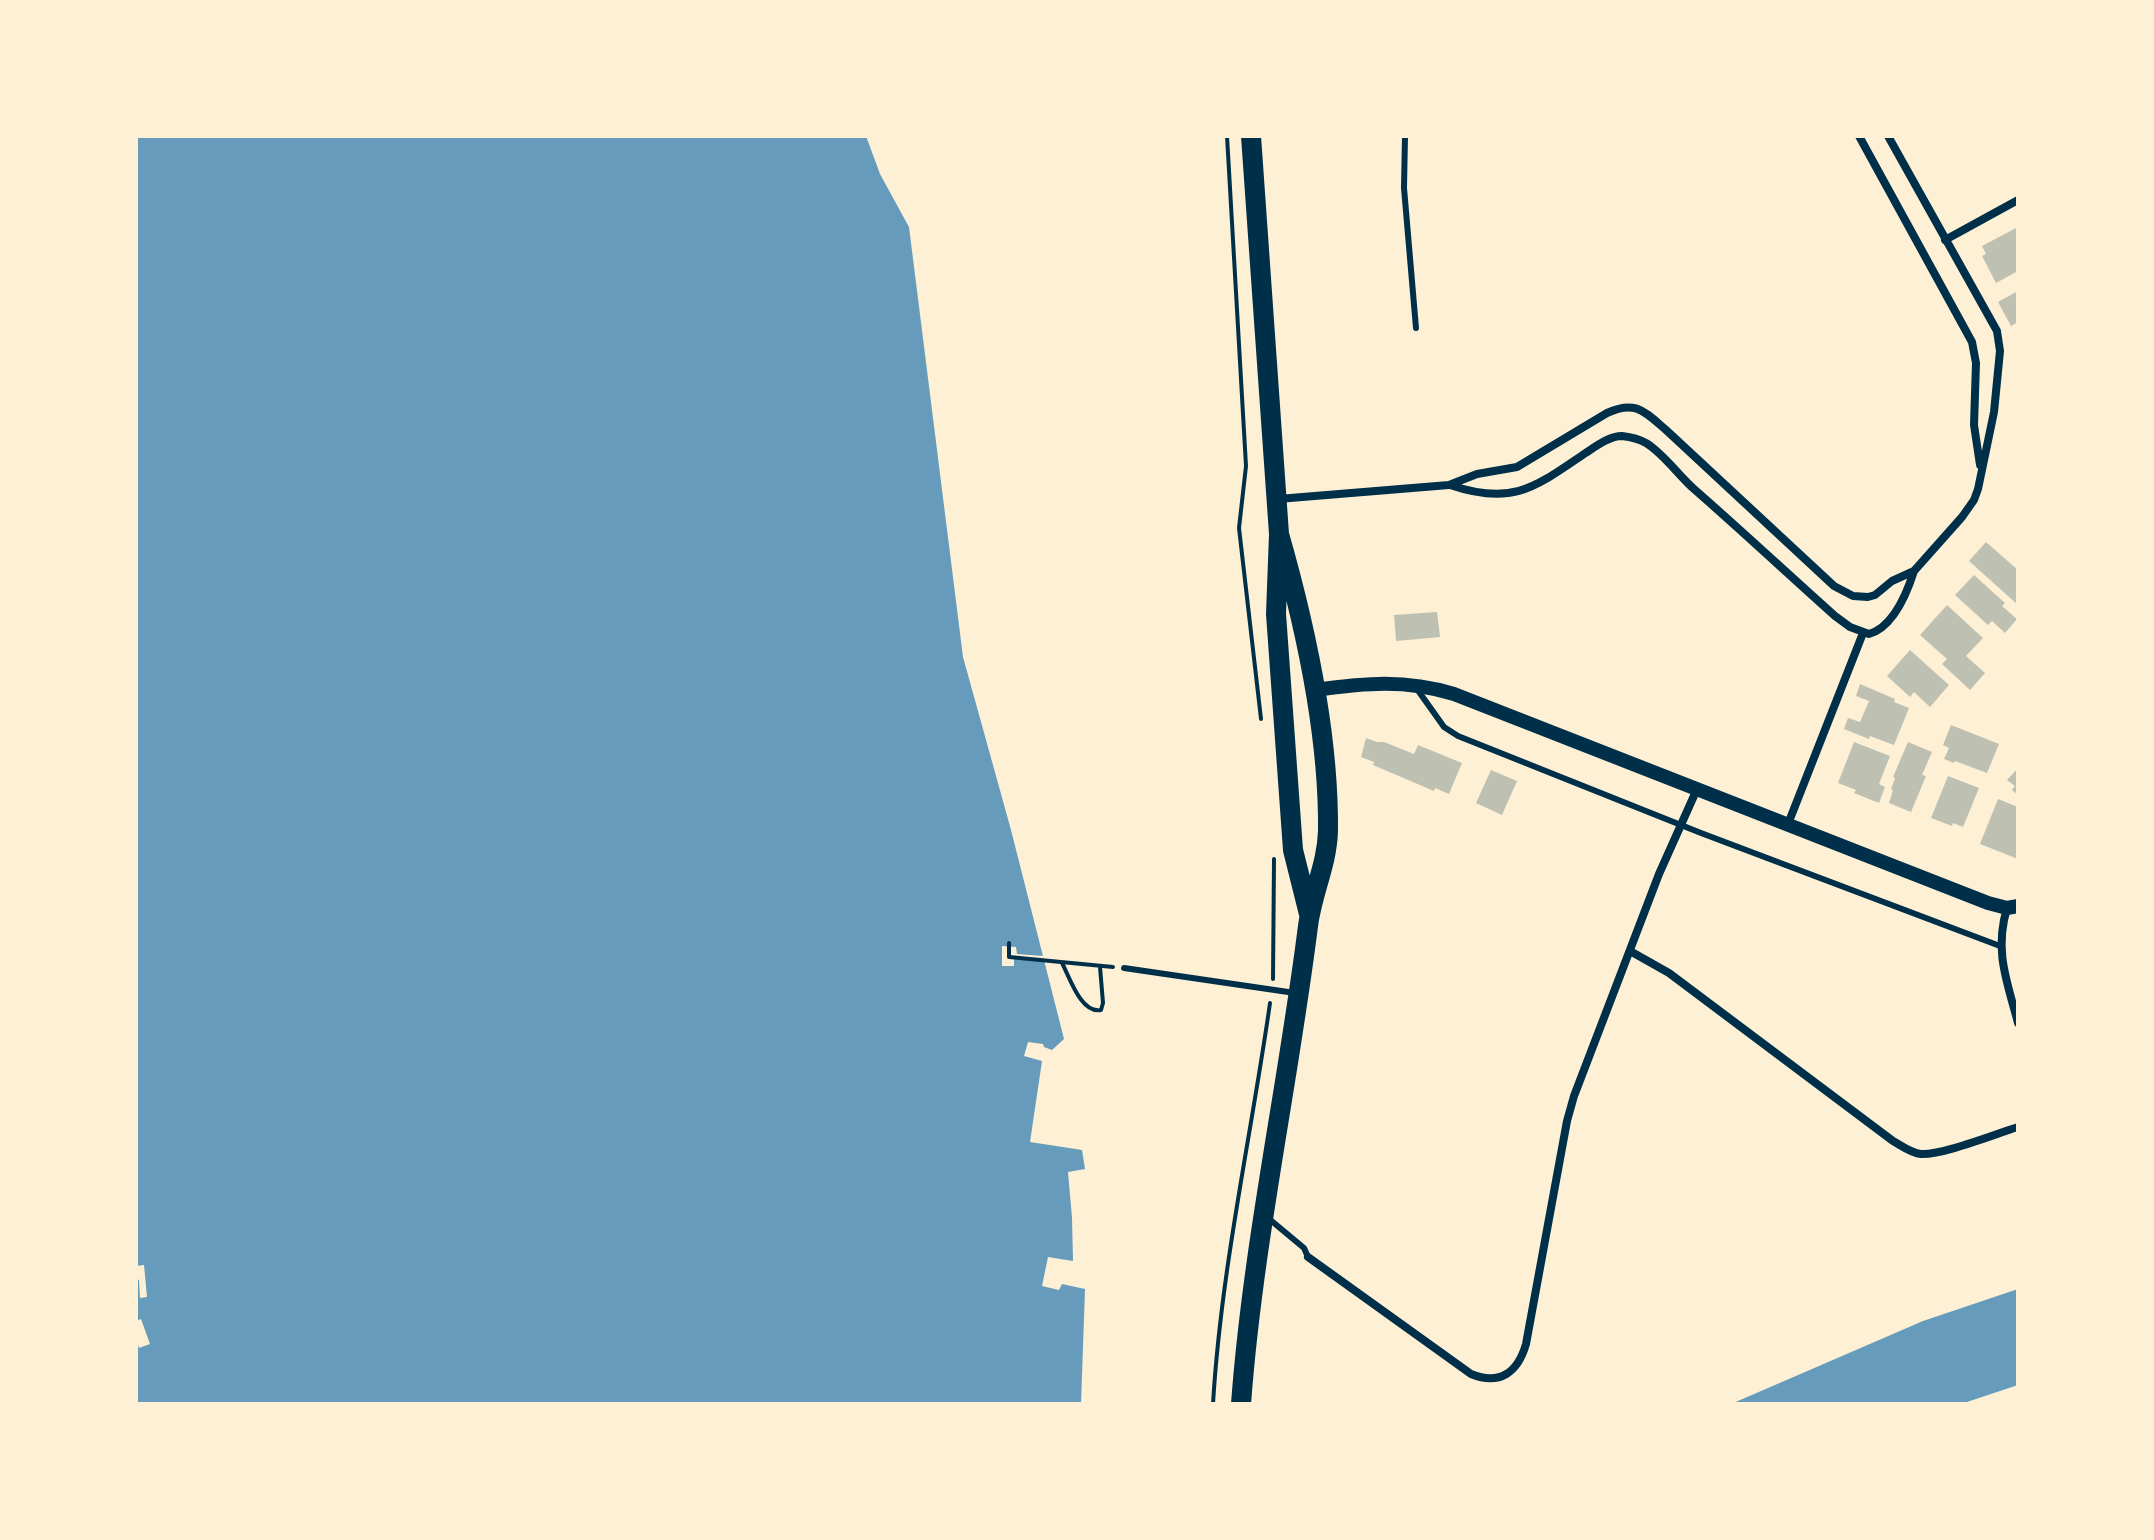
<!DOCTYPE html>
<style>
body{margin:0}
#map{position:relative;width:2154px;height:1540px;overflow:hidden;background:#fdf0d5;font-family:Arial,sans-serif}
canvas{display:block}
.frame{position:absolute;inset:0;border:138px solid #fdf0d5;pointer-events:none}
</style>
<div id="map">
<canvas width="2154" height="1540"></canvas>
<div class="frame"></div>
</div>
<script>
const ctx = document.querySelector('canvas').getContext('2d');
ctx.lineJoin = 'round';
function fill(path, color) {
  ctx.fillStyle = color;
  ctx.fill(path, 'evenodd');
}
function stroke(path, color, width, dash) {
  ctx.strokeStyle = color;
  ctx.lineWidth = width;
  ctx.lineCap = dash ? 'butt' : 'round';
  ctx.setLineDash(dash || []);
  ctx.stroke(path);
}
fill(new Path2D(`
 M136,136H866L880,174L909,227L963,657L1011,830L1064,1039L1052,1050L1044,1047L1043,1044L1028,1042L1024,1056L1042,1061L1030,1142L1082,1150L1085,1169L1068,1172L1072,1218L1073,1261L1048,1257L1042,1286L1059,1290L1062,1284L1085,1289L1081,1404H136Z
 M2018,1289V1385L1961,1404H1731L1923,1321Z`), '#669bbc');
fill(new Path2D(`
 M1002,946L1016,947L1017,954L1043,956L1044,961L1014,959V966H1002Z
 M144,1265L147,1297L140,1298L139,1280L136,1278V1266Z
 M141,1319L150,1344L139,1348L136,1338V1321Z`), '#fdf0d5');
fill(new Path2D(`
 M2018,227V271L1996,283L1982,256L1986,254L1982,246Z
 M2018,291V322L2011,326L1998,302Z
 M1986,542L2018,570V605L1969,561Z
 M1974,575L2005,603L2002,606L2017,619L2005,633L1992,621L1988,625L1955,595Z
 M1947,605L1983,638L1966,656L1985,673L1970,690L1942,664L1947,659L1920,635Z
 M1437,612L1440,637L1396,641L1394,615Z
 M1910,650L1949,685L1930,707L1914,692L1910,697L1887,676Z
 M1860,684L1895,699L1894,702L1909,708L1894,745L1870,736L1869,739L1844,729L1848,718L1860,722L1869,701L1856,696Z
 M1951,725L1999,744L1987,773L1955,761L1954,763L1944,759L1949,748L1943,745Z
 M1366,738L1377,742H1384L1414,754L1418,745L1462,763L1449,794L1435,788L1434,791L1373,765L1374,762L1361,757Z
 M1854,742L1890,756L1879,784L1885,787L1879,803L1854,793L1856,790L1838,783Z
 M1908,742L1932,752L1922,775L1926,776L1911,812L1889,803L1893,790L1891,789L1895,778L1893,777Z
 M2018,768V795L2012,790L2015,786L2007,780Z
 M1491,770L1517,781L1502,815L1476,803Z
 M1948,776L1979,788L1963,827L1953,823L1952,826L1931,818Z
 M1998,799L2018,807V859L1980,844Z`), '#bec0b2');
stroke(new Path2D(`
 M1227,136L1246,466L1239,528L1261,719
 M1009,943V957L1113,967
 M1062,963C1070,978 1081,1014 1101,1010L1103,1003L1100,967
 M1273,979L1274,859
 M1213,1404C1221,1269 1251,1137 1270,1003`), '#003049', 4);
stroke(new Path2D(`
 M1405,136L1404,188L1416,328
 M1417,689L1444,727L1458,736L1701,833L2000,946
 M1124,968L1295,993
 M1268,1218L1304,1248L1308,1257`), '#003049', 6);
stroke(new Path2D(`
 M1859,136L1972,342L1976,363L1974,425L1980,465
 M1945,240L2018,200
 M1450,485C1512,506 1534,488 1584,454C1595,447 1609,436 1622,436C1630,437 1639,439 1646,443C1663,453 1679,476 1694,489C1742,531 1788,574 1835,616L1850,627L1869,634C1893,627 1907,593 1914,571
 M1278,499L1449,485L1477,474L1517,467L1607,413C1635,400 1644,411 1665,429L1834,586L1853,596L1868,597L1875,595L1892,581L1914,571L1962,517L1974,500L1978,489L1994,412L2000,351L1997,331L1888,136
 M1788,824L1863,633
 M2007,908C1994,951 2007,981 2018,1023
 M1630,951L1669,973L1893,1141C1902,1146 1911,1153 1921,1154C1943,1155 1995,1134 2018,1127
 M1308,1257L1471,1374C1500,1386 1518,1372 1526,1344L1567,1121L1574,1096L1659,874L1697,789`), '#003049', 8);
stroke(new Path2D(`
 M1315,690C1365,683 1405,679 1454,694L1988,903L2007,908L2018,906`), '#003049', 14);
stroke(new Path2D(`
 M1251,136L1279,534L1276,614L1293,850L1309,914
 M1241,1404C1253,1243 1288,1086 1308,926C1312,893 1327,865 1328,831C1329,737 1305,625 1279,534`), '#003049', 20);
</script>
